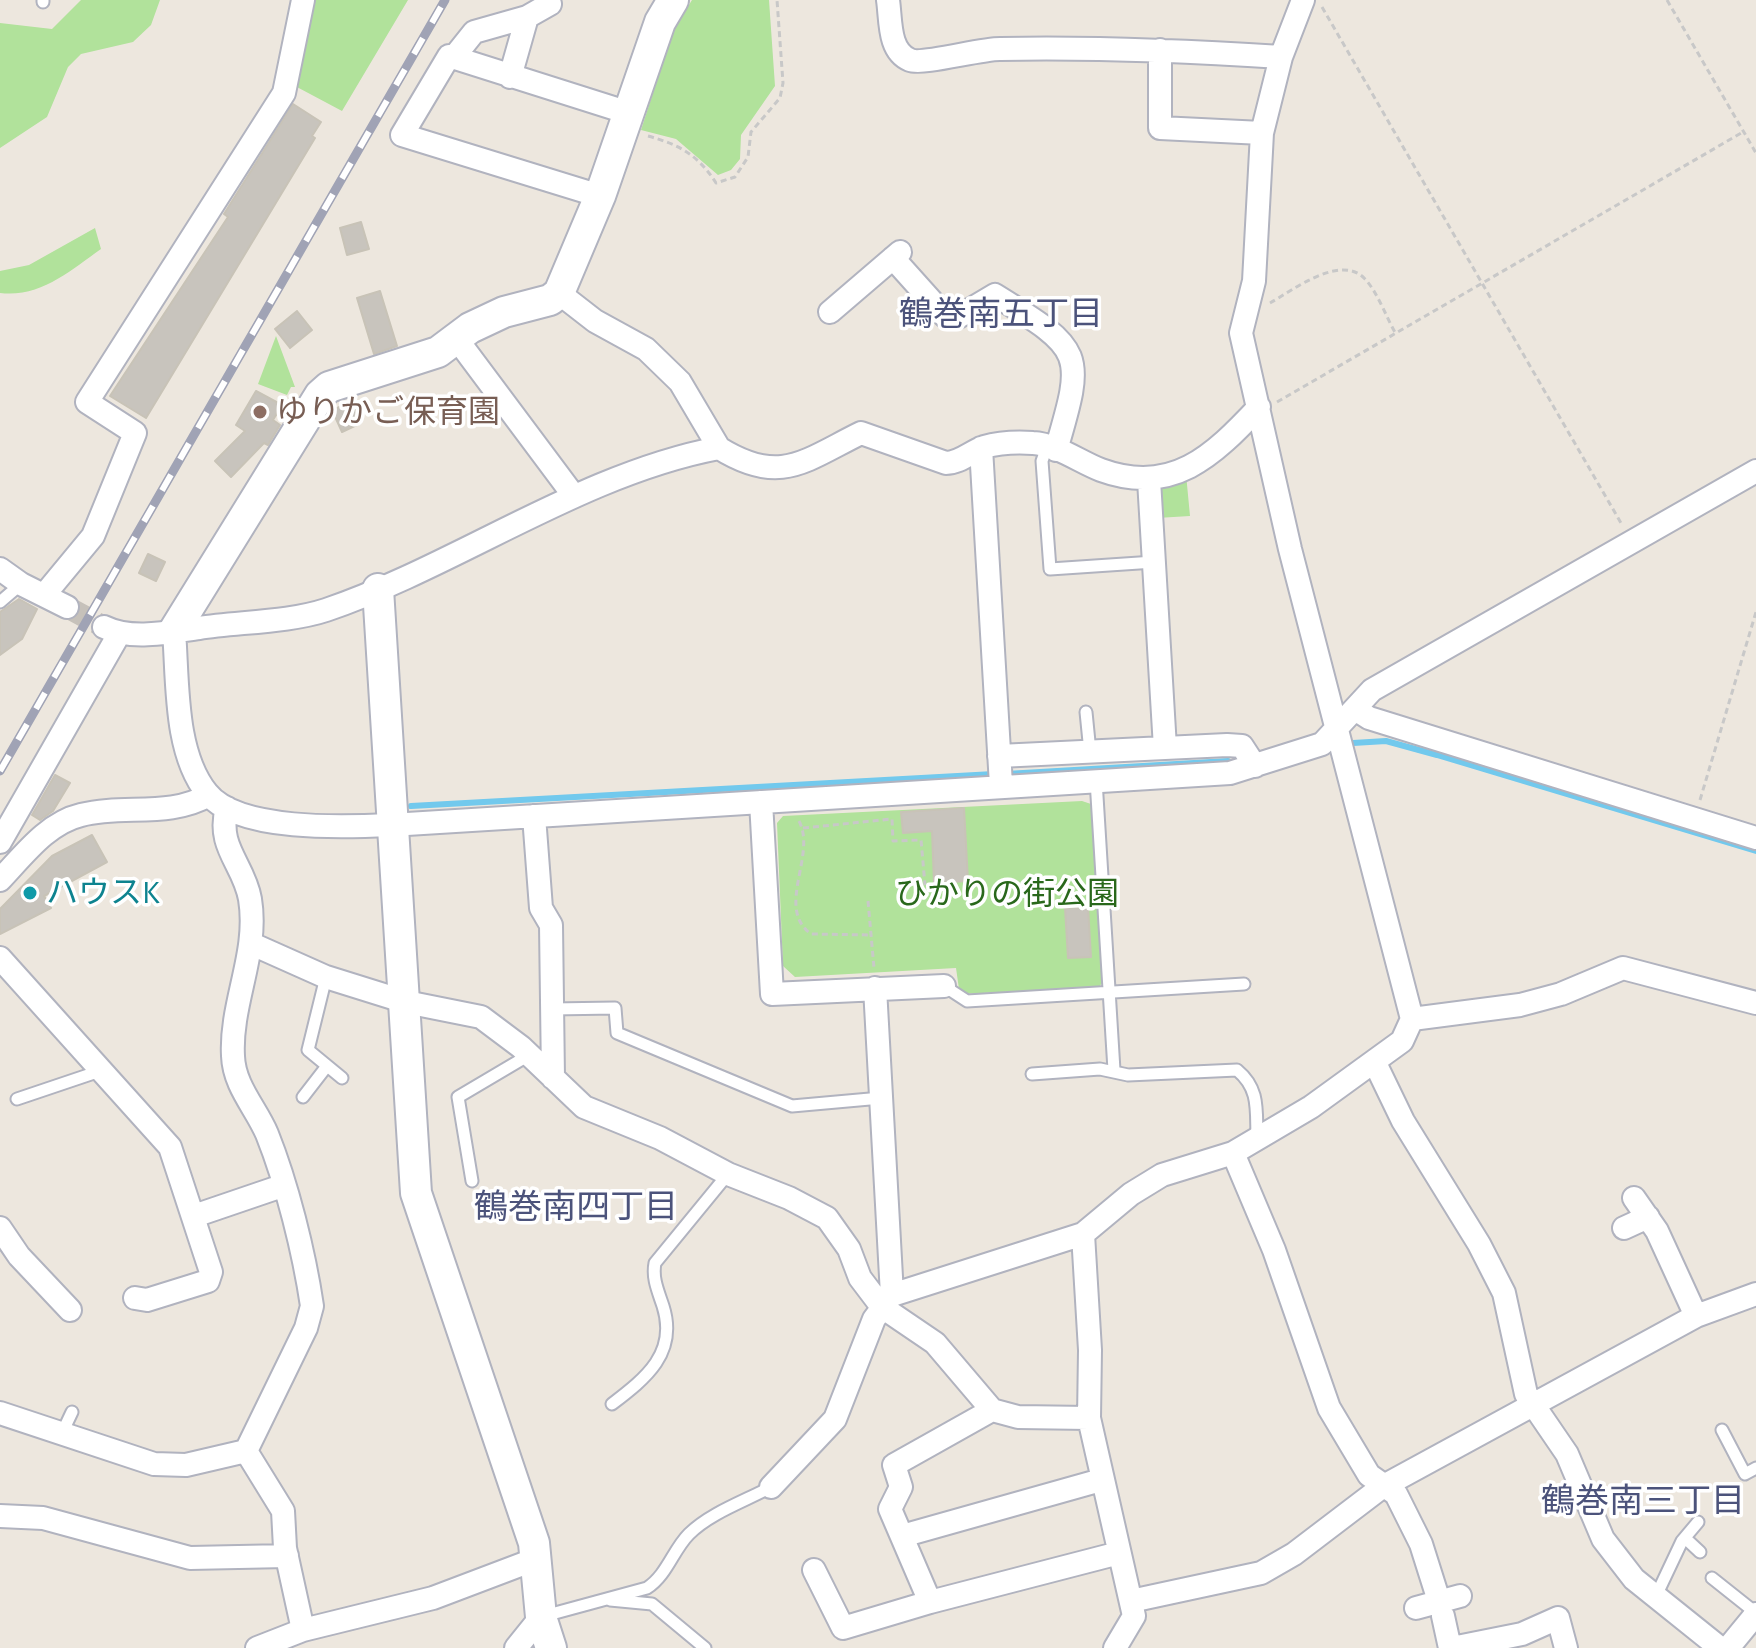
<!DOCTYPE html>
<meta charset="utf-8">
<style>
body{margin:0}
canvas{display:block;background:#ede7de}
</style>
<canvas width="1756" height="1648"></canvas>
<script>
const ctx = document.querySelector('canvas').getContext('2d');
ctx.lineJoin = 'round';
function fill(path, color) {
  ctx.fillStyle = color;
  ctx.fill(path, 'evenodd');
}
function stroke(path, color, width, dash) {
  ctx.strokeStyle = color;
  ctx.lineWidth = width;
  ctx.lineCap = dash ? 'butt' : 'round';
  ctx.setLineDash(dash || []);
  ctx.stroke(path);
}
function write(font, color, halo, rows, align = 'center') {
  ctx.font = font + ' "Alegreya Sans","Noto Sans JP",sans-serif';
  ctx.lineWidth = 7;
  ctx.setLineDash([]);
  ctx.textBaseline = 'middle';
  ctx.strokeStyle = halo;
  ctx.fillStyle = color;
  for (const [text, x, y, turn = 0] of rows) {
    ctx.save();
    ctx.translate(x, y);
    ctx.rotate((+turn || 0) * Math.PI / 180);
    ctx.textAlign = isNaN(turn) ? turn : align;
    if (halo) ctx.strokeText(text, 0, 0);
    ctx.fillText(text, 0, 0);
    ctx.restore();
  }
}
fill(new Path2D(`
 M81,0H160L151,25L133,42L81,54L68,67L47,117L0,148V23L52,29Z
 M314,0H408L342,111L295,86Z
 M692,0H769L775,86L741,135L740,159L731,170L718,175L676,139L641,130L673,31Z
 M95,228L101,249C70,271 40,298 0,293V271L29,265Z
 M276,336L295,387H291L287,395L258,384Z
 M1186,474L1190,516L1157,518L1156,489Z
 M1082,801L1091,804L1102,983L1099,987L963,994L959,989L956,968L795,977L783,966L777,823L783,816Z`), '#b1e29b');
stroke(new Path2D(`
 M1353,743L1386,741L1437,755L1756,851
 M1006,774L1228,761
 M411,806L994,774`), '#72c9ed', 6);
const building = new Path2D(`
 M293,104L321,122L312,136L315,138L146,418L110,396L228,217L224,214Z
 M361,222L369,249L347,255L340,228Z
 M380,291L397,346L374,354L357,298Z
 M297,311L312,330L290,348L275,329Z
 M256,391L282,405L273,420L280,425L268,445L264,443L231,477L215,461L245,431L236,425Z
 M352,402L361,423L342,432L332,410Z
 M148,554L165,562L156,581L139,573Z
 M19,599L37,609L22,639L0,655V612Z
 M55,775L70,783L53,811L40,820L32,815Z
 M964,808L968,881L934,883L932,831L903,833L901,812Z
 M92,835L107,862L44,896L51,908L0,934V909L52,856Z
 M1088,907L1091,957L1068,958L1065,908Z`);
fill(building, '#c8c4bd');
stroke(building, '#c8c3b7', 2);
stroke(new Path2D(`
 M67,607L104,627`), '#c6c1ba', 22, [22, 11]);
const lane = new Path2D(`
 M43,2V0
 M1047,447L1042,461L1050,569L1154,562
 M0,602L21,584
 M1086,712L1090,752
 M1096,780L1114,1070
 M326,977L308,1050L342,1078
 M944,986L967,1001L1244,984
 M552,1009L615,1008L617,1033L792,1106L881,1098
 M1032,1074L1100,1069L1128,1075L1237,1070C1260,1089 1256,1110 1257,1138
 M303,1097L327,1066
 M17,1099L103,1070
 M472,1181L458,1097L529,1055
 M612,1404C646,1378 678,1353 663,1306C658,1291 652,1278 655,1263L728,1174
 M1722,1430L1745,1474L1756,1468
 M63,1431L72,1412
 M1685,1538L1700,1552
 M1712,1578L1756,1613
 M1656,1596L1682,1541L1698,1522
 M610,1600L652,1604L705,1648
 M544,1616L647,1588C667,1575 673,1550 689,1534C710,1513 745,1501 771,1487`);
const street = new Path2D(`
 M888,0C891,20 888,51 910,60C923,65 979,49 1000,49C1094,47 1187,51 1281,57
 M1160,50V128L1262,133
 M454,57L474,32L527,17L550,4
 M510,77L527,17
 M600,196L402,135L449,56L629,113
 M893,258L945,316L958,317L995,295C1084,350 1085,352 1056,450
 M559,293L595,321L646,349L680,382L719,448
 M830,312L900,252
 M456,338L574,496
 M981,448L1001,785
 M1149,480L1165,748
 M0,569L21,584L67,607
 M45,594L93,536L135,433L87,402L284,93L303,0
 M104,627C132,641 170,632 199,628C238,622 290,622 326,610C458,565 581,474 719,448C780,486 804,461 861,433L946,463C960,463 970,452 984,447C998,443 1018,442 1033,443C1056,444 1080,462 1101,470C1172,496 1213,456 1259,407
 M174,631C178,681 174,752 207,793C238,832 346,827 391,825L1230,773L1322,744L1372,690L1756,471
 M1355,709L1369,718L1756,838
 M999,756L1227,745L1242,746L1255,766
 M761,802L772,994L944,986
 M227,808C216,847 244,864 250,899C259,953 230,1003 233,1056C234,1086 256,1108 267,1134C287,1184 304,1252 312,1306L306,1328L246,1451
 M534,816L541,908L551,925L553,1078
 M0,842L119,634
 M0,880C23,856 47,823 81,815C124,804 169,818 209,795
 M252,944L326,977L406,1002L481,1017L521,1047L584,1107L660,1138L728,1174L789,1198L827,1218L849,1249L860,1278L882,1307L935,1343L992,1410L1018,1417L1089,1418
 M0,958L170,1147L211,1272L208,1281L147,1300L135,1298
 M875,988L892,1295
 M1412,1019L1520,1005L1561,994L1623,968L1756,1003
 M1375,1063L1403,1121L1479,1244L1504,1293L1526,1394L1567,1454L1603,1539L1634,1579L1720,1648
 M1233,1153L1274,1250L1329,1408L1369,1475L1396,1494L1421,1544L1439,1601
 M1634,1198L1657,1231L1696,1316
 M194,1216L282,1186
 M0,1228L19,1256L70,1310
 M1624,1228L1648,1217
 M992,1410L894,1465L901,1487L890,1509L930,1602L1119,1553
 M0,1413L154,1464L186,1465L246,1451
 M246,1451L283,1511L285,1548L303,1630
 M771,1487L835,1419L874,1319L892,1295L1083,1234
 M0,1516L43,1518L190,1558L287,1556
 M902,1536L1101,1480
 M814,1570L843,1628L930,1602
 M1131,1601L1261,1573L1294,1554L1382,1487L1696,1316L1756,1294
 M1416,1608L1460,1596
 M1443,1616L1450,1648
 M257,1648L303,1630L433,1598L536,1559
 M516,1648L541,1617
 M1115,1648L1134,1616L1089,1418L1090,1350L1083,1234L1131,1194L1162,1175L1233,1153L1311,1107L1402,1041L1412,1019L1290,549L1241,333L1254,281L1262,133L1281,57L1303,0
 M1452,1648L1522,1634L1558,1618L1566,1648
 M1728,1648L1756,1614`);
const secondary = new Path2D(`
 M378,589L416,1193L534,1543L541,1617L551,1648
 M174,631L320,395L329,387L438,352L470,328L504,312L550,300L559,293L600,196L660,22L673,0`);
stroke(lane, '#b1b3bf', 15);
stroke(street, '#b1b3bf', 26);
stroke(secondary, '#b1b3bf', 34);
stroke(new Path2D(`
 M1667,0L1756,153
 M1322,7L1621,523
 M648,136C680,145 698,155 716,183L735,177L748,157L751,132L780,98L783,83L777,0
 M1270,303C1293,290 1341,253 1365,279C1378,293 1386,317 1396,334
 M1277,402L1743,132
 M1700,800L1756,612
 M799,821C817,855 775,908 811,934L871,935
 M803,828L892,819L893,841L921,840L925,885
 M868,901L874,968`), '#c8c8c8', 3, [6, 4]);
stroke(lane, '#fff', 11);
stroke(street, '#fff', 22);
stroke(secondary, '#fff', 30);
const rail = new Path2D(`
 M0,771L445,0`);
stroke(rail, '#a0a3b5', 9);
stroke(rail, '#fff', 6, [18]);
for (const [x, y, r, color] of [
 [260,412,8,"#8d6e63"],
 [30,893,8,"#0f9aa8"]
]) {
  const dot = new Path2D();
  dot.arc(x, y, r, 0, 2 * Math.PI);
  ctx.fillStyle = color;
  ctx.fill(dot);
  stroke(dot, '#fff', 3);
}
write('32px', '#785e54', '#fff', [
 ["ゆりかご保育園",276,412]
], 'left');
write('32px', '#0d838f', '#fff', [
 ["ハウスK",46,893]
], 'left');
write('32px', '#29681b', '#fff', [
 ["ひかりの街公園",1007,894]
]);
write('34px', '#4c537b', '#fff', [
 ["鶴巻南五丁目",1001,315],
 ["鶴巻南四丁目",576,1208],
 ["鶴巻南三丁目",1643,1502]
]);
</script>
